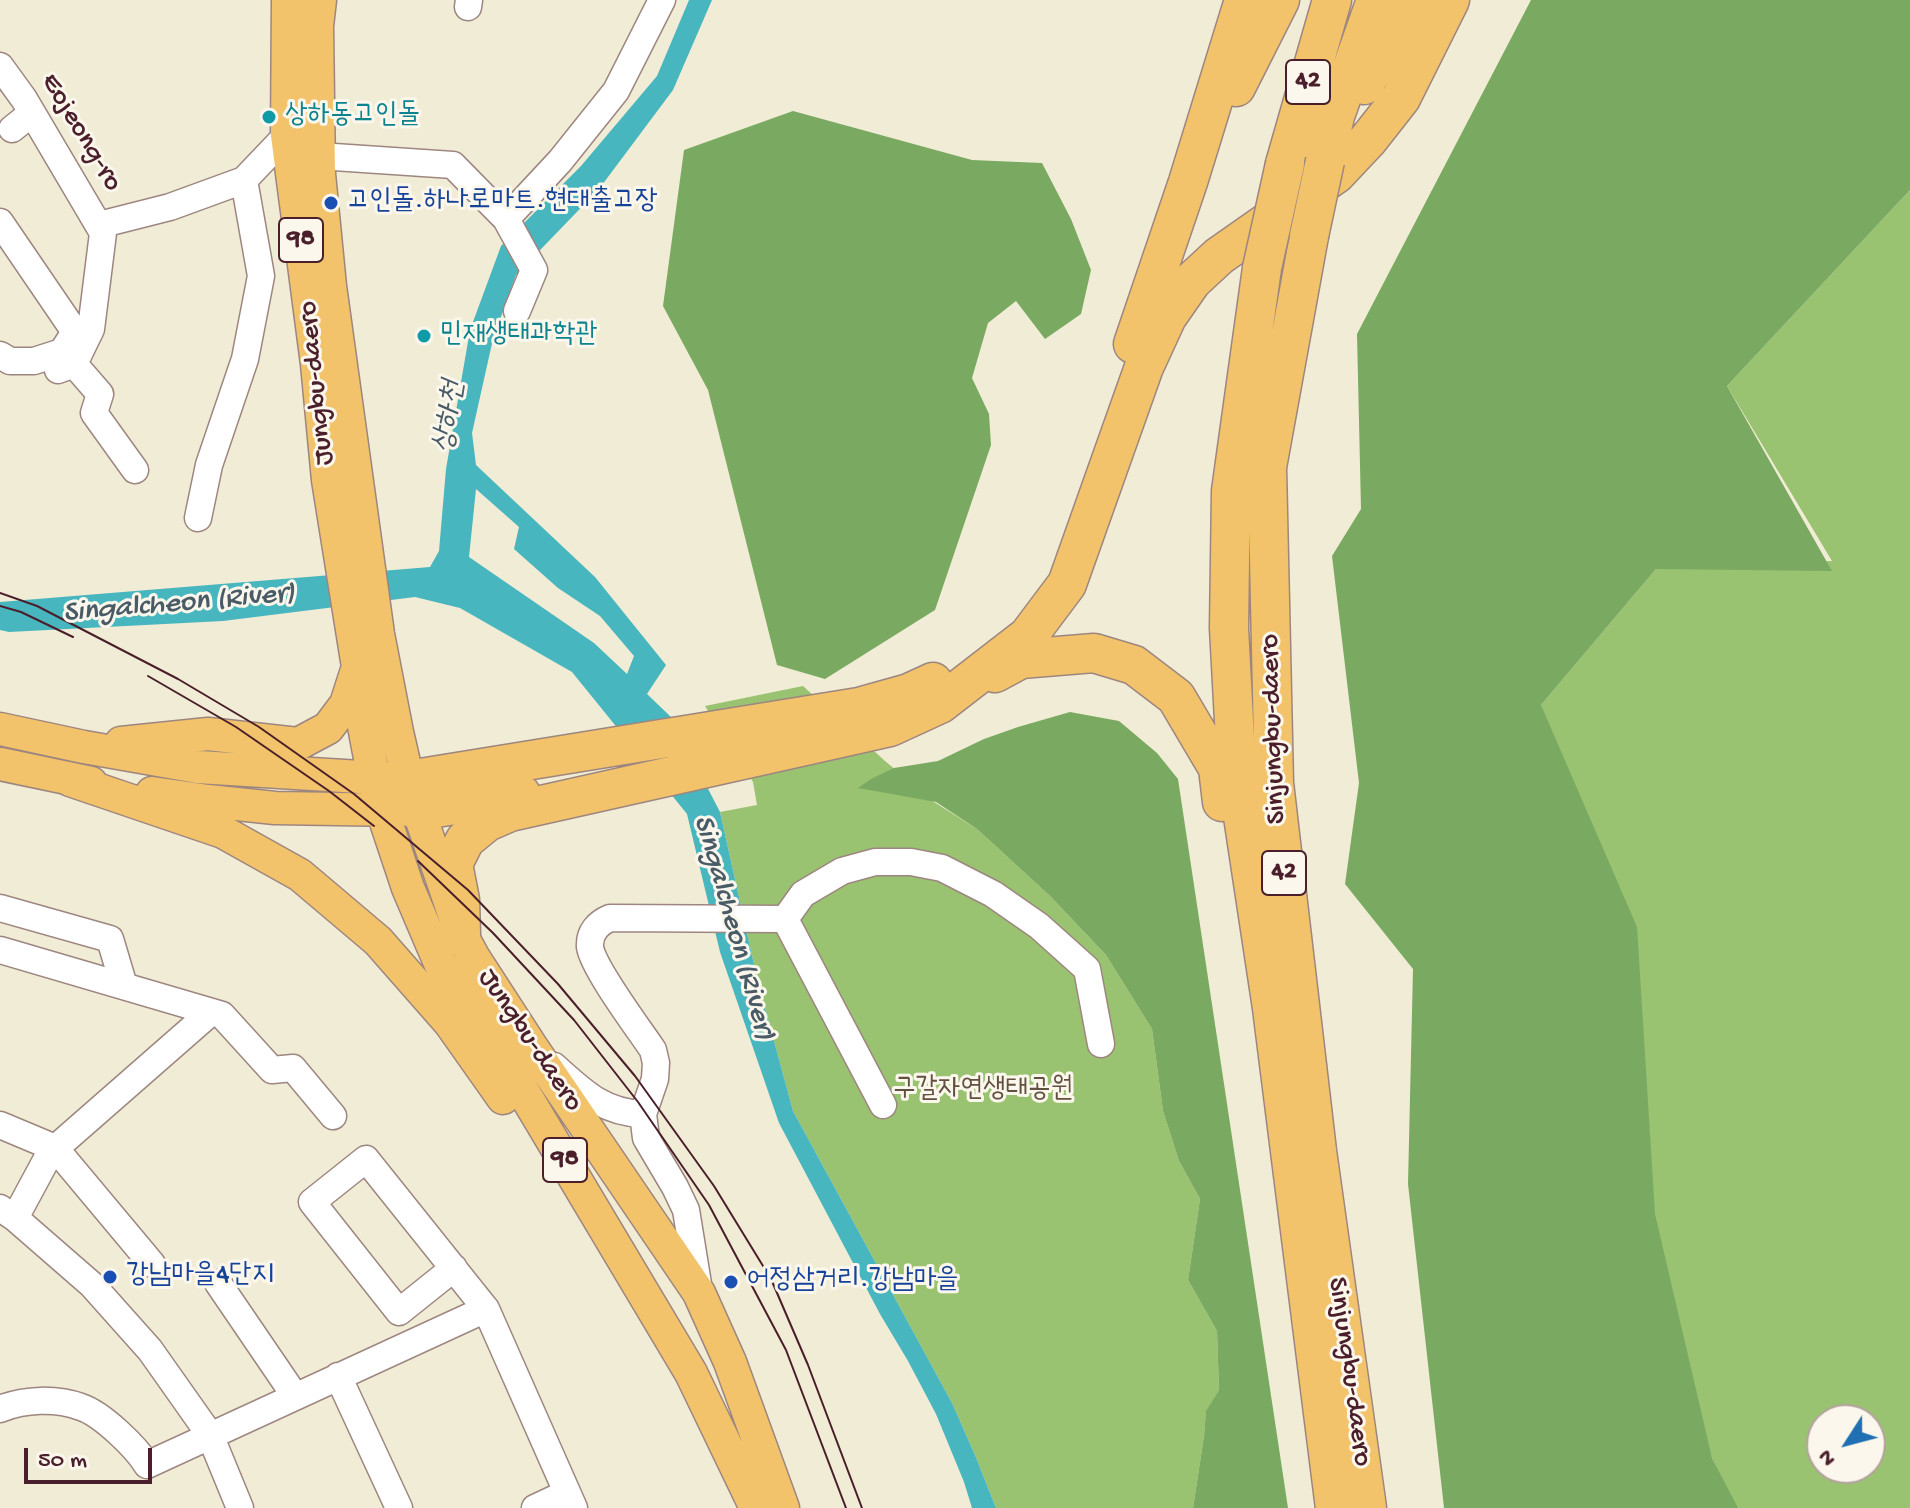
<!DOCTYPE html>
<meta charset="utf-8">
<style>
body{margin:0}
#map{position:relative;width:1910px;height:1508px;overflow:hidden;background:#f1ecd5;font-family:"Gochi Hand",sans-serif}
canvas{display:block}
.north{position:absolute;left:1806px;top:1404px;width:80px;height:80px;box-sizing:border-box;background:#fbf7ec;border:2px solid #b4a19f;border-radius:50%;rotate:234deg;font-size:22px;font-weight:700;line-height:32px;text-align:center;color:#4a1f2b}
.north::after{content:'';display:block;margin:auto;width:28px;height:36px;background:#1f6fb2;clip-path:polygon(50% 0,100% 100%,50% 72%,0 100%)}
.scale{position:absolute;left:24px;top:1448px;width:128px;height:36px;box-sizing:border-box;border:4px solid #4a1f2b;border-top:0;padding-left:10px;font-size:24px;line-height:28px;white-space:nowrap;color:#4a1f2b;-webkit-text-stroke:6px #fbf7ec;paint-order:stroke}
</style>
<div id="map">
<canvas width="1910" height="1508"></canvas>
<div class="north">N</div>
<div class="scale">50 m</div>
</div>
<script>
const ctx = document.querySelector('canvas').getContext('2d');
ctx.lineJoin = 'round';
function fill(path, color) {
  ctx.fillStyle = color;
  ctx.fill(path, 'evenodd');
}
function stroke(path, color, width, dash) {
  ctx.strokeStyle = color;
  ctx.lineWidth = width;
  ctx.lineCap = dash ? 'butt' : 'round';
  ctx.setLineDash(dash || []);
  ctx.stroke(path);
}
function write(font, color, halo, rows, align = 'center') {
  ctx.font = font + ' "Gochi Hand","Poor Story",sans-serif';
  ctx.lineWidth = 6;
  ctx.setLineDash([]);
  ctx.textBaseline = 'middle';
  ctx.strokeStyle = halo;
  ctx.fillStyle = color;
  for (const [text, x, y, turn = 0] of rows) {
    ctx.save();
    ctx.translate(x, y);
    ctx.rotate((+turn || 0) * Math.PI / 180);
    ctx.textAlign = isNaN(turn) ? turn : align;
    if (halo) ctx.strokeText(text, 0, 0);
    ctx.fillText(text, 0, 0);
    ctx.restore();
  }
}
fill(new Path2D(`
 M1910,190V1508H1736L1712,1458L1638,1205L1541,705L1656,569L1832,561L1727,386ZM1822,1420H1870V1468H1822Z
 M803,686L885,761L934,802L977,829L1050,896L1106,955L1152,1029L1163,1111L1179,1161L1200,1199L1188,1280L1217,1331L1219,1390L1206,1412L1204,1436L1193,1508H996L975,1455L952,1403L793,1111L757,978L720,812L757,805L753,782L705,706Z`), '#99c370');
fill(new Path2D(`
 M1531,0H1910V190L1727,386L1832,571L1656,569L1541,705L1637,927L1655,1214L1712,1458L1738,1508H1444L1408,1184L1413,969L1345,884L1359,783L1332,556L1361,509L1357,334Z
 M793,111L972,160L1042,163L1071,219L1091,270L1081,314L1045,339L1016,301L988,323L972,378L989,414L991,445L935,610L825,679L777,665L708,390L663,306L684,150Z
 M1070,712L1119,721L1157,753L1178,779L1288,1508H1193L1204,1436L1206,1411L1219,1390L1217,1331L1188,1280L1200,1199L1179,1161L1163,1111L1152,1029L1106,955L1050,896L977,829L936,802L858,788L871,779L894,768L938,761L984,739L1018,727Z`), '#7aa962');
fill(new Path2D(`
 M689,0H712L673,90L599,189L516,275L493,339L472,433L476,465L595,577L666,665L647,694L671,717L720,812L757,978L793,1111L952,1403L975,1455L996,1508H972L964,1482L936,1414L908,1361L880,1314L779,1123L720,952L687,814L572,672L460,608L415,597L223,621L9,632L0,630V602L430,567L439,551L446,469L470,330L501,246L581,166L657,76ZM476,489L519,527L514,549L558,588L600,616L634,656L627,674L594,643L469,557Z`), '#47b6bf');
const minor = new Path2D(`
 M468,7L469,0
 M0,66L24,99L103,233L91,329L74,364
 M12,129L32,113
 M319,156L453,165L506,219L534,270L517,311
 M506,219L560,161L616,91L662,0
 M0,222L75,332L62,352L34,361H10L0,355
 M99,225L170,207L244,180L287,135
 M58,370L74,364L100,394L94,413L135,470
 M198,518L209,465L245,359L261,276L244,180
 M0,908L110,939L124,986
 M785,919L803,894L842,871L875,862H911L942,868L993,894L1039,926L1087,969L1101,1044
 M785,919L883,1105
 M0,950L222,1015L272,1070L293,1068L333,1116
 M554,1066C582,1091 603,1113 643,1114
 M0,1125L55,1148L152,1264
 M0,1208L15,1218L92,1285L150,1350L210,1435L240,1508
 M15,1218L50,1153L211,1012
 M454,1268L399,1312L312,1202L366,1159L486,1309L574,1508
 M218,1283L295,1396
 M699,1290L686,1210L675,1187L646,1138L643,1114L655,1079L656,1063L653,1050C639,1029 593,968 590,947C589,932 598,923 610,918L785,919
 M338,1376L399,1508
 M0,1409C25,1399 56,1398 81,1407C102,1414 136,1447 147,1465L486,1309
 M535,1508L567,1493`);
const major = new Path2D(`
 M288,0L287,135L317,364L328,480L358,667L363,721L374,779L382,810L408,888L440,963L521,1088L691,1373L756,1508
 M320,0L317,26L319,174L330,286L378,634L397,732L408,780L461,934L474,958L531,1046L699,1293L730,1362L783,1508
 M0,729L84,747L198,767L393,779
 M121,743L208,734L298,744L328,728L346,704L356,673
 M0,764L91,783
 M70,780L223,832L300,875L378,941L450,1023L503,1098
 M152,793L208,801L275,808L401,810`);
const highway = new Path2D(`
 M1364,85L1414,0
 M1236,87L1280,0
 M1325,161L1335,116L1376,0
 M1285,164L1332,0
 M1309,236L1267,467L1274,783L1317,1151L1367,1508
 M1262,268L1231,491L1229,628L1237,777L1272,1008L1335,1508
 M1133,344L1188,182L1244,0
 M995,673L1021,659L1094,653L1134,665L1176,697L1218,768L1222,802
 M408,780L859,707L909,693L933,682
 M418,811L521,794
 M461,934L460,900L453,864L465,840L487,822L510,812L890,727L940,704L1028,636L1067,584L1144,367L1167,317L1192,281L1219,256L1336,174L1368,140L1401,98L1450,0`);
stroke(minor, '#9e8680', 29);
stroke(major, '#9e8680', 35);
stroke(highway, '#9e8680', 41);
stroke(minor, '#fff', 26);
stroke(major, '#f2c36a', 32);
stroke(highway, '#f2c36a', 38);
stroke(new Path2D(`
 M0,593L37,606L178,679L259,727L354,794L468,890L558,984L635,1076L714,1186L771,1279L808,1365L862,1508
 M0,606L21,612L73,637
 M148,676L236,727L329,791L374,826
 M418,861L493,933L574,1020L638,1102L709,1205L786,1350L846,1508`), '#4a1f2b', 2);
const highwayBridge = new Path2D(`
 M1309,236L1325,161
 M1262,268L1285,164`);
stroke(highwayBridge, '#9e8680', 41, []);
stroke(highwayBridge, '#f2c36a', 38);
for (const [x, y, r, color] of [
 [269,117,8,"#0f9aa8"],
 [331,203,8,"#1a4fb4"],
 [424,336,8,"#0f9aa8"],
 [110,1277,8,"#1a4fb4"],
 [731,1282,8,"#1a4fb4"]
]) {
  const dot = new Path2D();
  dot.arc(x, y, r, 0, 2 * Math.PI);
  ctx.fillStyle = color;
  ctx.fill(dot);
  stroke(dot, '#fbf7ec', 3);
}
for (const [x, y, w] of [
 [1308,82,44],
 [301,240,44],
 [1284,873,44],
 [565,1160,44]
]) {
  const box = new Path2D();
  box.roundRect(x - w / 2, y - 22, w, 44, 6);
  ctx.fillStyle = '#fbf7ec';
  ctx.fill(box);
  stroke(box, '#4a1f2b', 2);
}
write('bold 26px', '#4a1f2b', null, [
 ["42",1308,82],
 ["98",301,240],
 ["42",1284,873],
 ["98",565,1160]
]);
write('28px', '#0d838f', '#fbf7ec', [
 ["상하동고인돌",285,117],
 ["민재생태과학관",440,336]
], 'left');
write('28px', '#4a1f2b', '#fbf7ec', [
 ["Eojeong-ro",80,133,59],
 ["Jungbu-daero",318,383,-96],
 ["Sinjungbu-daero",1275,729,-92],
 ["Jungbu-daero",529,1041,56],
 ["Sinjungbu-daero",1348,1372,82]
]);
write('28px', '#164399', '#fbf7ec', [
 ["고인돌.하나로마트.현대출고장",347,203],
 ["강남마을4단지",126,1277],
 ["어정삼거리.강남마을",747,1282]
], 'left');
write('28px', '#625040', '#fbf7ec', [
 ["구갈자연생태공원",983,1091]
]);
write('italic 30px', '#495b66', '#fbf7ec', [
 ["상하천",451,417,-81],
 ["Singalcheon (River)",179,605,-5],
 ["Singalcheon (River)",732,928,74]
]);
</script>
